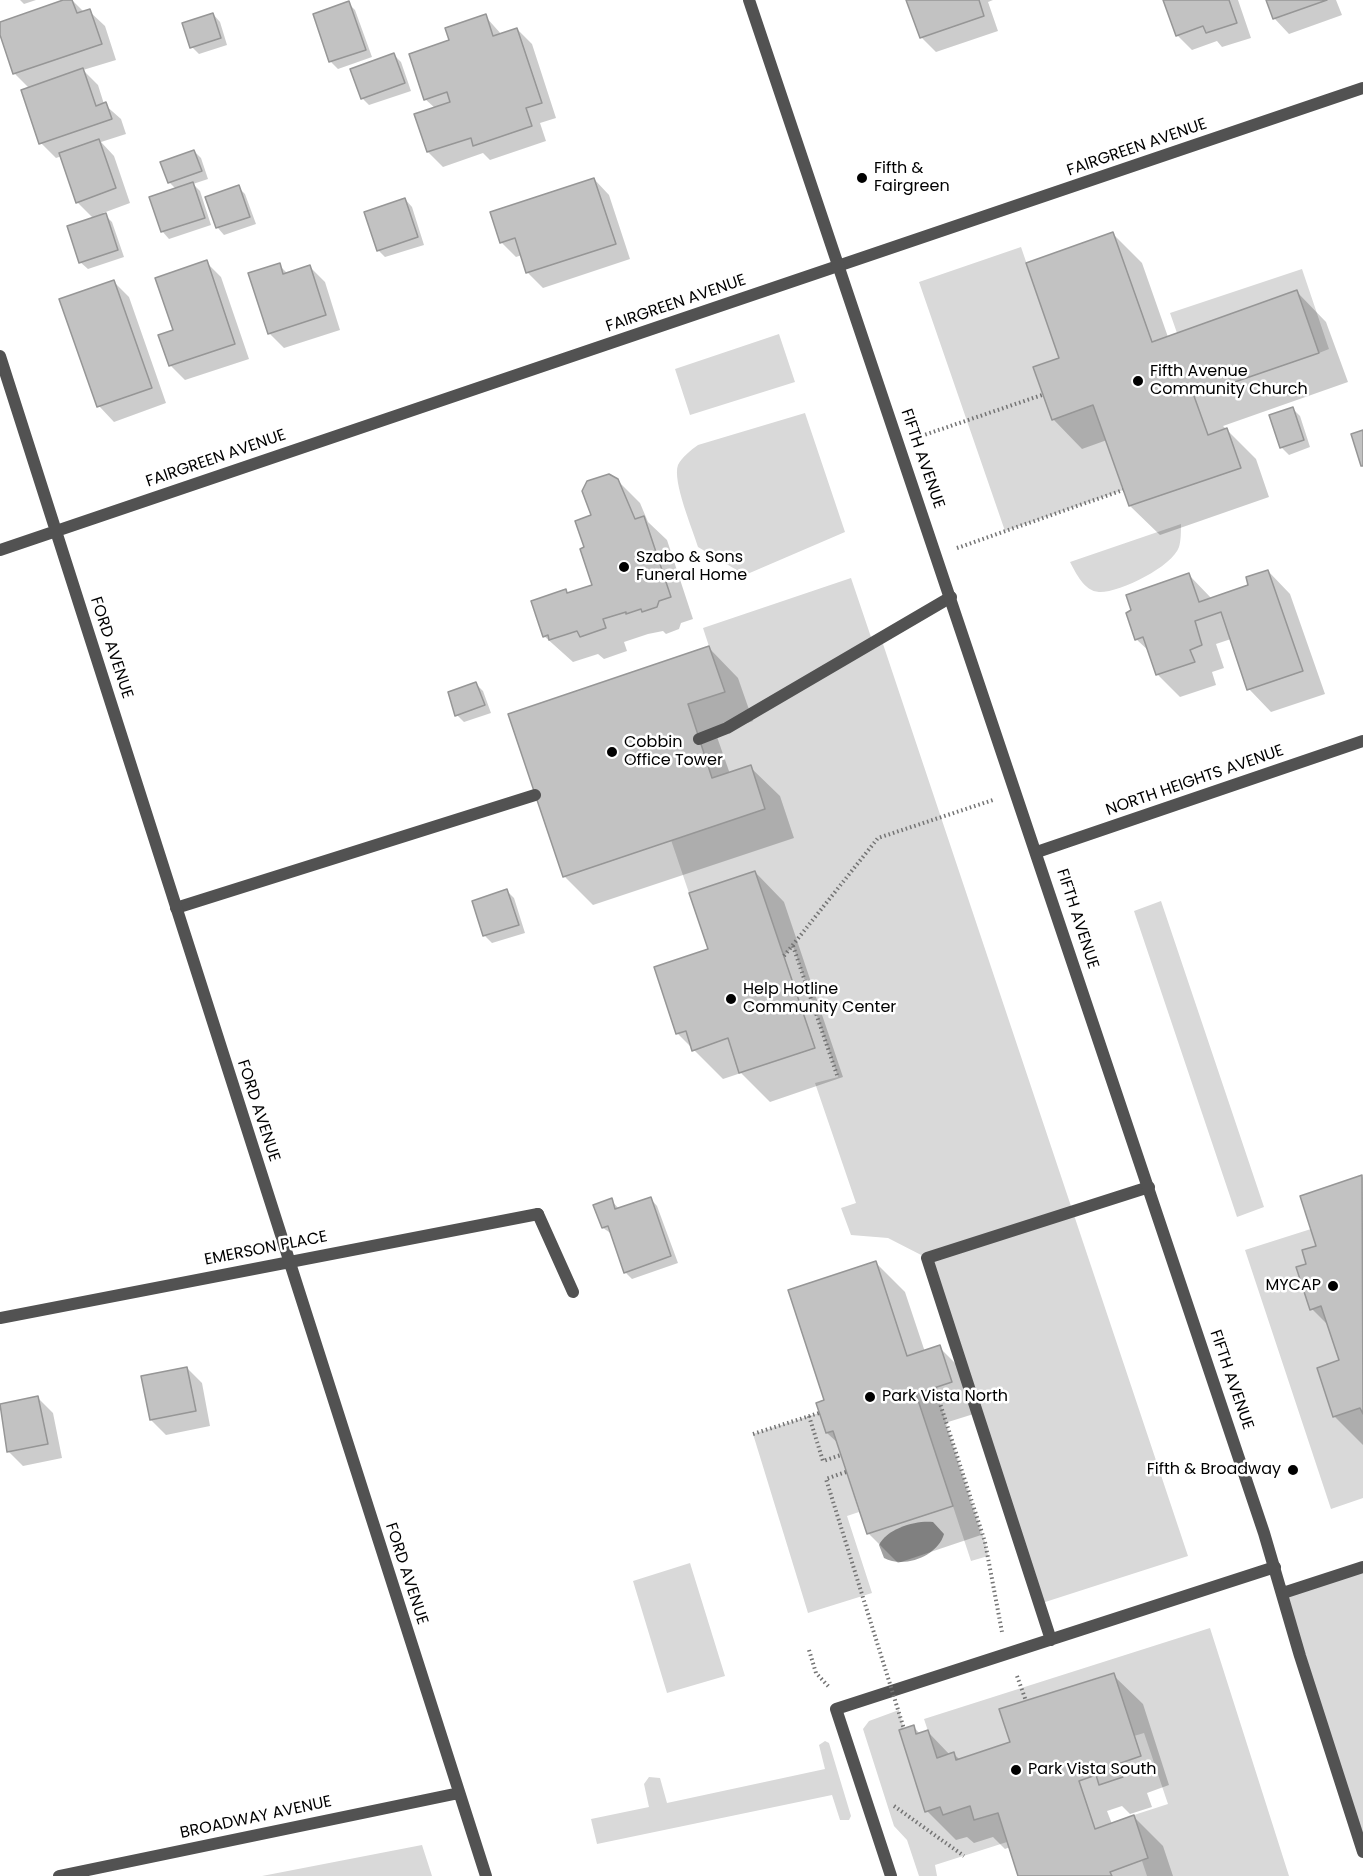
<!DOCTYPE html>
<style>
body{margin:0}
canvas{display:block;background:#fff}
</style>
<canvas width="1363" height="1876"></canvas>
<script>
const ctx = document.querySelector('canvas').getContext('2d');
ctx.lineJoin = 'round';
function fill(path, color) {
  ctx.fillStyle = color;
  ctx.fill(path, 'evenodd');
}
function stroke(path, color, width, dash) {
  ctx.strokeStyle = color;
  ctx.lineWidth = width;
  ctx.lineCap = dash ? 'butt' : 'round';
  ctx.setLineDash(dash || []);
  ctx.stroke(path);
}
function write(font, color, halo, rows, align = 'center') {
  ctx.font = font + ' Poppins,sans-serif';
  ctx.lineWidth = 5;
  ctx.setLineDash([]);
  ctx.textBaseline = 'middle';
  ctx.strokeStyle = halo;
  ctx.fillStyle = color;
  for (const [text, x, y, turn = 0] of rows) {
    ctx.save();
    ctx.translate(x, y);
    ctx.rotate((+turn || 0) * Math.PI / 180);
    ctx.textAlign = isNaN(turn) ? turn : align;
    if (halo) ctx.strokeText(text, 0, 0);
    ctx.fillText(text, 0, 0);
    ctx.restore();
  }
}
fill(new Path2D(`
 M1021,247L1059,358L1033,367L1052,420L1093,405L1123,490L1005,531L919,282Z
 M1302,269L1329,349L1319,353L1297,291L1177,333L1170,313Z
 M779,334L795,382L690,415L675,369Z
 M805,413L845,532L745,575L698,547C693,530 672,481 678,465C682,457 691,450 698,445Z
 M1181,524C1181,531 1181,541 1179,547C1172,567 1119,593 1099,592C1084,591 1076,573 1070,562Z
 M851,578L873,643L881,638L1188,1556L1039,1604L927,1258L888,1238L851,1235L841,1208L856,1203L815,1083L838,1077L793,946L784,956L755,871L689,893L671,840L765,809L751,765L712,778L688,704L724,692L703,628Z
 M1161,901L1264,1207L1237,1217L1134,911Z
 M1311,1229L1316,1246L1302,1250L1306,1264L1296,1267L1311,1309L1321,1306L1339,1360L1317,1368L1333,1417L1360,1408L1363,1414V1498L1331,1509L1245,1250Z
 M935,1388L985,1542L988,1556L971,1561L916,1394Z
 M819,1413L826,1433L833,1431L859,1512L847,1516L872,1593L808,1613L753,1434Z
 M690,1563L725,1676L667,1693L633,1581Z
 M1363,1567V1852L1283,1593Z
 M1210,1628L1289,1876H1147L1142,1861L1148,1858L1134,1815L1168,1804L1144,1733L1134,1736L1113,1673L999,1709L1010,1742L956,1760L954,1752L937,1758L924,1719Z
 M899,1710L925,1812L940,1807L970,1806L975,1820L998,1813L1007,1842L935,1865L937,1876H919L907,1840L894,1826L863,1729L869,1721Z
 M825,1741L829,1743L851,1816L849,1820H840L832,1795L597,1844L591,1819L649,1807L644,1784L649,1777L660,1778L667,1803L825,1769L819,1745Z
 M422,1845L432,1876H262Z`), '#d9d9d9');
fill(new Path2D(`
 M933,1522L944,1534C938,1556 904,1569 884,1558L879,1545C887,1528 917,1520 933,1522Z`), '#a0a0a0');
fill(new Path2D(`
 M20,0H36L24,4Z
 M68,0H72L84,12L89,11L105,26L116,60L83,70L98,85L104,104L121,119L126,134L101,142L114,156L130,203L103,213L112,222L124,257L88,269L80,262L94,219L77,202L62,156L56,158L41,143L30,89L14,73L0,30V23Z
 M908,0H993L988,2L998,31L936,52L921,37Z
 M1165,0H1238L1251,38L1222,47L1217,41L1192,50L1177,35Z
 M1268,0H1336L1342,15L1289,34L1274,18Z
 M348,3L355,10L372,57L338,69L331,62L315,15Z
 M213,14L220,22L227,45L199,54L192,47Z
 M485,16L502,35L517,29L532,44L556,118L540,123L546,141L490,160L483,153L443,167L428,152L435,108L425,99Z
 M394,55L401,62L411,91L369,105L362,98Z
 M194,151L201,158L208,179L193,184L200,191L211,225L169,239L162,231L176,189L169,182Z
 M594,179L609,195L630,259L543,288L528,273L522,255L516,257L501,242Z
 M238,187L245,194L256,224L224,235L217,227Z
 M405,199L412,207L424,245L385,257L378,250Z
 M1113,234L1142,263L1168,337L1297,292L1326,322L1348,382L1223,426L1256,459L1269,497L1160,535L1130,506L1107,440L1082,449L1053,419L1061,359Z
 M206,262L221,277L249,359L185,380L170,365L174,331Z
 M279,265L288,274L310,267L325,282L340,330L284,348L269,333Z
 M114,282L129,297L166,403L114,422L99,406L61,300Z
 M1293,409L1300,416L1310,447L1289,455L1281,447Z
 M617,480L640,503L648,522L667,540L693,619L681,623L679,629L666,634L663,631L648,634L624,642L627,651L604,659L598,654L573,662L544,636L566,591L569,594L594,586L586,548L593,516Z
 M1268,571L1290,594L1325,694L1271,712L1249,689L1231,639L1216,644L1224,668L1212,672L1216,685L1180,697L1157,674L1150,652L1136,639L1189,575L1212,599L1250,585Z
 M709,648L738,678L753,721L716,734L730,774L750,767L780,796L794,838L593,905L564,876Z
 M476,684L483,691L491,713L464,722L457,715Z
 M755,872L784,902L843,1077L770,1102L741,1073L723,1079L677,1033L710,950Z
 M507,891L514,898L525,933L492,943L485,936L474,902Z
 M1362,1176L1363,1178V1445L1334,1416L1341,1361L1330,1327L1312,1309L1308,1265Z
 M650,1198L657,1206L678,1263L632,1279L625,1272L612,1234L603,1228L611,1200L619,1209Z
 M876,1263L905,1292L925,1352L939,1347L969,1377L980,1412L945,1423L981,1535L898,1563L868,1533L839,1444L827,1433L818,1404L826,1401Z
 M187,1368L202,1383L210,1426L166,1435L151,1420Z
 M38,1398L53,1413L62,1458L23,1466L8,1451L0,1406Z
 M1113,1675L1143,1704L1169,1785L1147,1793L1152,1807L1130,1814L1122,1806L1107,1811L1112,1824L1134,1817L1163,1846L1173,1876H1020L1010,1847L1005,1849L993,1837L974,1843L967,1837L956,1840L927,1811L914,1727L920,1734L928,1732L950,1755L954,1754L960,1760L1012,1743Z`), '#0003');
const building = new Path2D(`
 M63,0H72L77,13L90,9L102,44L13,74L0,35V22Z
 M906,0H979L984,16L920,38Z
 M1163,0H1229L1237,23L1206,33L1203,26L1176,36Z
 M1266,0H1327L1273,19Z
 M349,1L366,50L329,62L313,14Z
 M213,13L221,38L190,48L182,23Z
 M486,14L493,36L517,28L542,103L526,108L532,126L473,146L471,138L427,152L414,114L450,102L447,92L424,100L409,54L449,40L445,28Z
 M394,53L405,83L361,99L350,69Z
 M83,68L96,106L106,102L112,119L39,144L21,90Z
 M99,139L116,188L76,203L59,153Z
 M194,150L202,171L168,183L160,162Z
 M594,178L616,244L526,273L515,238L500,243L490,212Z
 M193,182L205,218L161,232L149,197Z
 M239,185L250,217L216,228L205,197Z
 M405,198L418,237L377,251L364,212Z
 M106,213L118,250L79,263L67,226Z
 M1113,232L1152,342L1297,290L1319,353L1194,396L1208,435L1227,428L1241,468L1129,506L1093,405L1052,420L1033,367L1059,358L1026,263Z
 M207,260L235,344L169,366L158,335L173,330L155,278Z
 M280,263L283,274L310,265L326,315L268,334L248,273Z
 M114,280L152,388L97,407L59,299Z
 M1293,407L1304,440L1280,448L1269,415Z
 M1363,430V466H1361L1351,434Z
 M609,474L618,479L635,519L644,516L671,597L659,601L657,607L642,612L641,609L626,614V612L603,619L606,628L580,637L577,631L549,640L548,635L543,637L531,601L566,589L567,593L592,585L580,549L584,547L575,521L591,515L582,491L587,481Z
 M1268,570L1303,671L1247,690L1221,612L1195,621L1202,645L1190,650L1195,662L1156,675L1143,637L1135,640L1126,613L1131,610L1126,595L1189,573L1199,602L1248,585L1246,577Z
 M709,646L725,692L688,704L712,778L751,765L765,809L563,877L508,714Z
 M476,682L485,705L455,716L448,692Z
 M755,871L815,1048L739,1073L728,1038L692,1051L686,1031L676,1034L654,967L708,949L689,893Z
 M507,889L519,925L483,936L472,901Z
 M1362,1175L1363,1414L1360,1408L1333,1417L1317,1368L1339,1360L1321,1306L1310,1310L1296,1267L1306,1264L1302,1250L1316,1246L1300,1196Z
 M651,1197L671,1256L624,1273L608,1226L602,1228L593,1205L612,1198L615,1209Z
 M876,1261L907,1356L940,1345L952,1382L916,1394L953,1506L867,1534L833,1431L826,1433L816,1403L824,1400L788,1290Z
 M187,1367L196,1411L150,1420L141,1376Z
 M38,1396L48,1444L7,1452L0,1404Z
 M1114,1673L1141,1756L1118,1764L1123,1777L1099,1785L1096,1775L1079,1781L1095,1829L1134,1815L1148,1858L1110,1872L1112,1876H1018L998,1813L974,1820L970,1806L943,1815L940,1807L925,1812L899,1730L914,1725L916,1734L928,1730L937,1758L954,1752L956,1760L1010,1742L999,1709Z`);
fill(building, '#c2c2c2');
stroke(building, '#969696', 1.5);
stroke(new Path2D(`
 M921,436L1042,395
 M957,548L1123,490
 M793,946L838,1078
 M784,956L878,838L993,800
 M935,1388L985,1542L1002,1632
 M809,1416L823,1461L841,1455
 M753,1434L819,1413
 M809,1650L816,1673L830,1688
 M1017,1676L1026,1701
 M894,1806L964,1856`), '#747474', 4, [1.5, 3]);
stroke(new Path2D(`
 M699,739L727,728L951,597
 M176,908L535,795
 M538,1214L573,1292
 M1051,1640L927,1258L1149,1187
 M891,1876L836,1709L1275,1567`), '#525252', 12);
stroke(new Path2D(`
 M0,356L486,1876
 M0,550L1363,88
 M1037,852L1363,741
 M0,1318L538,1214
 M59,1876L459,1793`), '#525252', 12);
stroke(new Path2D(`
 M749,0L1264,1533L1300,1656L1363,1852
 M1283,1593L1363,1567`), '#525252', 12);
stroke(new Path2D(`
 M846,1472L826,1479L904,1729`), '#747474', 4, [1.5, 3]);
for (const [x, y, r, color] of [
 [862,178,6,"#000"],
 [1138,381,6,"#000"],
 [624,567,6,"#000"],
 [612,752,6,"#000"],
 [731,999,6,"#000"],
 [1333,1286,6,"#000"],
 [870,1397,6,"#000"],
 [1293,1470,6,"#000"],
 [1016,1770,6,"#000"]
]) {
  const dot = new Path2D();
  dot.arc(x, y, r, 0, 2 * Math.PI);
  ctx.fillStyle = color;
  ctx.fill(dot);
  stroke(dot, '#fff', 2);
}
write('16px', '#000', '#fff', [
 ["FAIRGREEN AVENUE",1137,148,-19],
 ["FAIRGREEN AVENUE",676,304,-19],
 ["FAIRGREEN AVENUE",216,459,-19],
 ["FIFTH AVENUE",922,459,71],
 ["FORD AVENUE",111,648,72],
 ["NORTH HEIGHTS AVENUE",1195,781,-19],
 ["FIFTH AVENUE",1077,919,72],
 ["FORD AVENUE",258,1111,72],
 ["EMERSON PLACE",266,1249,-11],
 ["FIFTH AVENUE",1231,1380,71],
 ["FORD AVENUE",406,1574,72],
 ["BROADWAY AVENUE",256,1818,-12]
]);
write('16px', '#000', '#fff', [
 ["Fifth &",874,169],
 ["Fairgreen",874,187],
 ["Fifth Avenue",1150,372],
 ["Community Church",1150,390],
 ["Szabo & Sons",636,558],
 ["Funeral Home",636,576],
 ["Cobbin",624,743],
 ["Office Tower",624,761],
 ["Help Hotline",743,990],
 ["Community Center",743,1008],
 ["MYCAP",1321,1286,"right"],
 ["Park Vista North",882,1397],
 ["Fifth & Broadway",1281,1470,"right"],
 ["Park Vista South",1028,1770]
], 'left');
</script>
